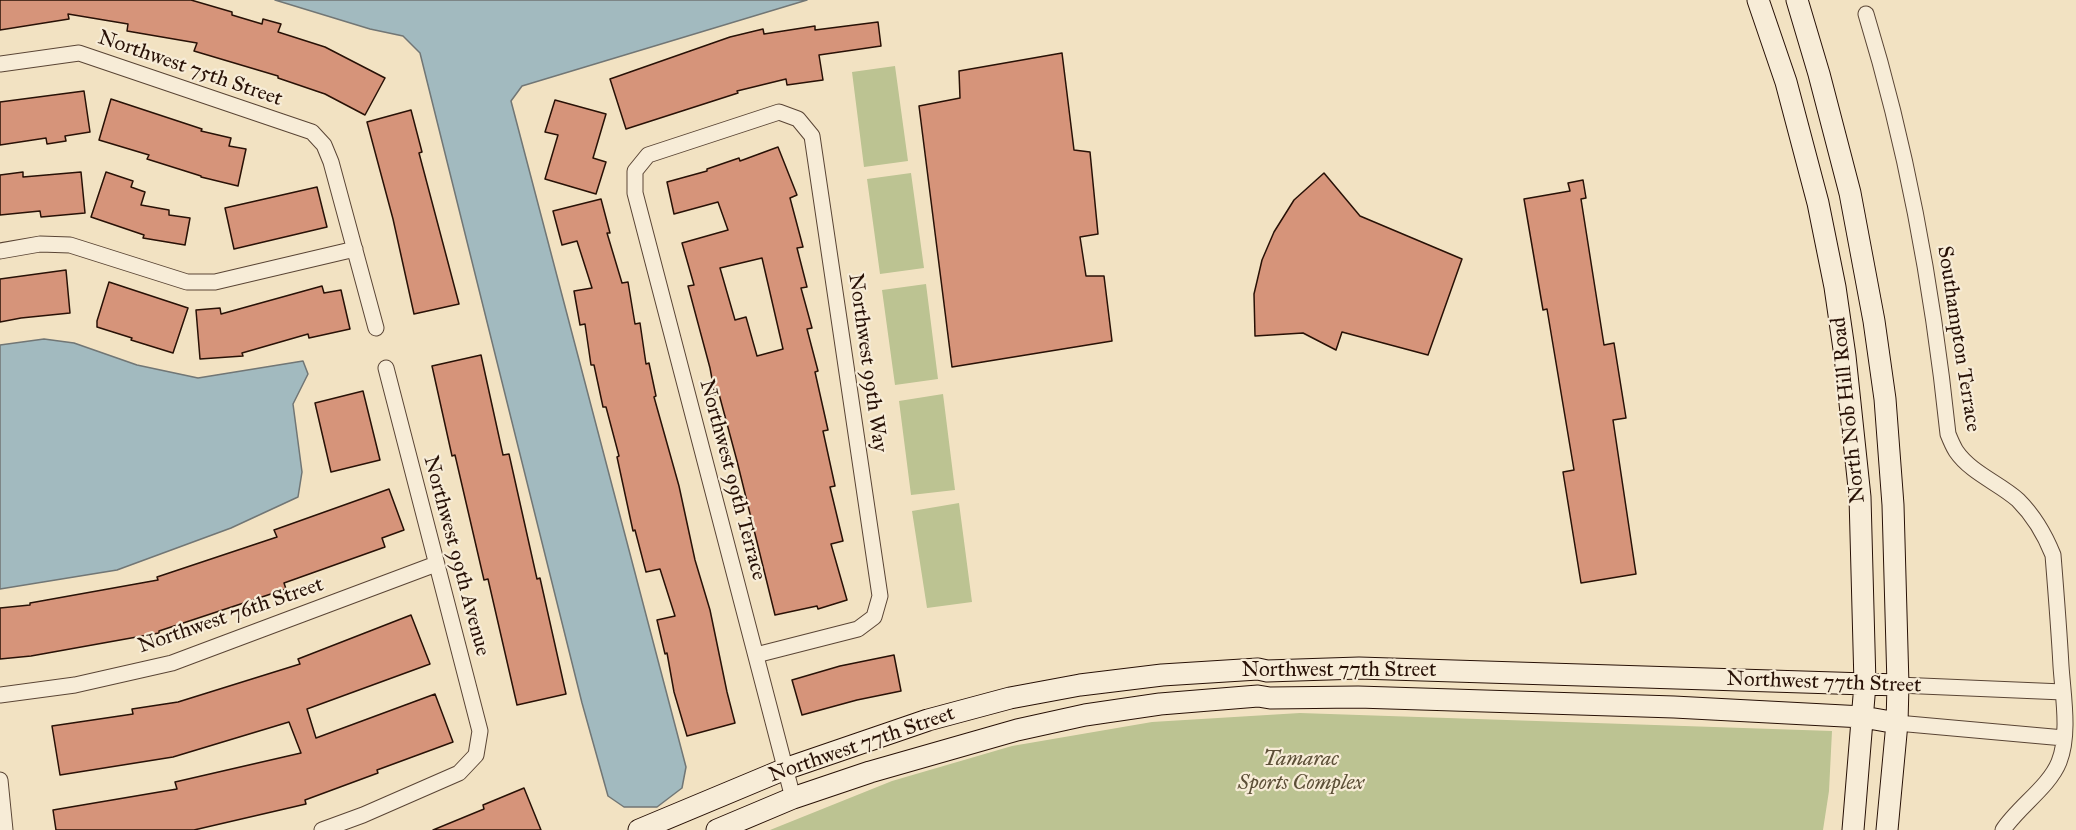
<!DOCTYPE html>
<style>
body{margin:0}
canvas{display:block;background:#f2e2c2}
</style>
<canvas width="2076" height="830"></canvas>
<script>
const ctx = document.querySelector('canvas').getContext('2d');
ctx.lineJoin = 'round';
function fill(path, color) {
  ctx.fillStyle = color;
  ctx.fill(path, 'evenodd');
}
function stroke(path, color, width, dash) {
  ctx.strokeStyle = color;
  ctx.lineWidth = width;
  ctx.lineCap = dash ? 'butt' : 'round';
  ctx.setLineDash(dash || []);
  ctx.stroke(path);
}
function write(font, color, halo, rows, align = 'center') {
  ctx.font = font + ' "IM FELL Great Primer",serif';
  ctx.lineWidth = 4.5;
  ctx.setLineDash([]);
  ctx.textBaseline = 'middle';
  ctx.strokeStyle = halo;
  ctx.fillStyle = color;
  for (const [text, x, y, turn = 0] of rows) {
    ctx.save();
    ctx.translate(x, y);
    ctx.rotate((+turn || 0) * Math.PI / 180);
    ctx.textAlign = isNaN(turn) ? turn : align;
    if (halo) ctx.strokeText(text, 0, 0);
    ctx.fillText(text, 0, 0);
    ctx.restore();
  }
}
fill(new Path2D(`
 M895,66L908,161L864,167L852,72Z
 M911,173L924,268L880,274L867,179Z
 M926,284L938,379L895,385L882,290Z
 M943,394L955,490L911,495L899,401Z
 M959,503L972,602L927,608L912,511Z
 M1300,713L1832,731L1829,791L1823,830H770L892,781L1012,746L1152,722Z`), '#bcc392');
const water = new Path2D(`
 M275,0H807L522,86L511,101L686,767L682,788L657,807H624L608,796L582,703L420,53L403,36L370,29Z
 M44,339L74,343L137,365L198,378L303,361L308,374L293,404L302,472L298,497L231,528L117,570L0,589V345Z`);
fill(water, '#a2babf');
stroke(water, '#717675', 1.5);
const building = new Path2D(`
 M0,0H191L232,12V15L262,24L263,19L281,24L278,32L325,47L385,78L365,115L325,94L278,78V76L194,51L197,43L127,31L128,24L68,14L69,19L0,30Z
 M878,22L881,46L819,55L823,80L787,85L786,79L737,91L738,93L626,129L610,79L730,37L763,29L764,34L815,26V30Z
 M1062,53L1074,150L1090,152L1098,234L1080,237L1086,276H1104L1112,341L952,367L919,106L960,98L959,71Z
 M84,91L90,132L65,136L66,141L47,144L46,138L0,145V102Z
 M111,99L202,129L201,131L231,138L229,146L246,149L238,186L201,177V176L147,159L149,155L99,140Z
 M555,100L606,114L593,158L606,162L596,194L545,179L558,135L545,132Z
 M411,110L422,152L419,153L459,304L414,314L393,219L367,122Z
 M778,147L797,195L790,198L803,247L797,248L807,287L801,288L812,328L807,329L818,371L815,372L828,430L823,431L835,486L830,487L843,541L831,544L847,600L818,609L817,606L775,615L737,461L719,394L715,395L710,368L688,286L694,285L682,243L728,230L718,202L674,214L667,182L707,171V169L739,158L740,161ZM762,258L783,349L757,356L746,317L735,320L720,268Z
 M23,172V177L81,172L85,213L41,217L40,211L0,215V175Z
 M106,172L133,181L131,187L145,192L141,205L169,210V215L190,218L185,245L143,238L144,235L91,217Z
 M1324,173L1360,216L1462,259L1428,355L1342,332L1336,350L1303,333L1255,336L1254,294L1262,260L1274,232L1294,200Z
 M1583,180L1586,198L1581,199L1604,345L1614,343L1626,418L1613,420L1636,574L1581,583L1563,472L1574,470L1547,309L1543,310L1524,199L1570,191L1568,183Z
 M317,187L327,227L234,249L225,208Z
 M601,199L610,233H607L622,283L628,282L635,324L640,323L646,364L649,363L656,396L654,397L679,486L695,560L710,610L727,692L735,723L687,736L674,692L667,653L665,654L657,620L675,616L660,569L646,572L635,530L633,531L617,457L619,456L606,407H603L594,365H591L585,324L580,325L574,291L592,288L577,241L562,245L553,211Z
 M66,270L70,313L21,318L0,322V279Z
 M109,282L188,308L173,353L131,340L132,338L97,327V321Z
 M322,286L324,293L341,290L350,329L309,338L308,334L242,353L243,356L200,359L196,310L220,308L221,314Z
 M481,355L503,455L509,454L537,579L540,578L566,694L517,705L488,579L484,580L455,455L452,456L432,366Z
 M363,391L380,460L331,472L315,403Z
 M389,489L404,530L382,538L385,547L284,583L286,589L159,631V633L31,656L0,659V608L30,605V603L158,580L157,577L277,537L274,530Z
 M411,615L430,664L307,709L316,738L435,694L453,742L377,770L378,773L305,800L306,804L194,830H56L53,810L177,789L175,782L301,753L289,722L173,757L60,775L52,726L133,714L132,709L178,702L300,664L298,659Z
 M894,655L901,691L857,700L802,715L792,680L840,666Z
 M524,788L541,830H433L484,809L483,805Z`);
fill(building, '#d6947a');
stroke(building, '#281106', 1.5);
const street = new Path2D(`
 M1866,14C1908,151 1933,291 1948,434C1950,439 1953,446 1956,451C1971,473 1999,483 2018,500C2034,516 2045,535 2053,555C2056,592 2059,629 2061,666C2063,696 2070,734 2059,762C2049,787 2018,807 2003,830
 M0,64L79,53L312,132L324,145L331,162L376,328
 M0,251L40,244L70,245L187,282H215L355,249
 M756,655L858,629L874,617L880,596L812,136L798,119L779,112L648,155L635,171V193L793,798
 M1898,685L2063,692
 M0,695L75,685L172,663L436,564
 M1897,723L2064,738
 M0,780L5,830
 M322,830L363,815L459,773L476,755L480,731L386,368`);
const secondary = new Path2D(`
 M1758,0L1786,82L1818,203L1835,287L1845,356L1860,497L1865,684L1853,830
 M1797,0L1819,74L1850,193L1874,321L1885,399L1893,505L1898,685L1897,723L1887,830
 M639,830L785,769L928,720L1010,698L1080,685L1162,675L1258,669L1267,671L1359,668L1898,685
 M717,830L793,798L870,772L1017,730L1085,715L1160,704L1258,696L1270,698L1358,697L1674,707L1863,717L1897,723`);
stroke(street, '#5a4535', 17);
stroke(secondary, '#281106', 23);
stroke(street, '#f7ecd7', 15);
stroke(secondary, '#f7ecd7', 21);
write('21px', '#281106', '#f7ecd7', [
 ["Northwest 75th Street",190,69,19],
 ["Southampton Terrace",1958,339,81],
 ["Northwest 99th Way",867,363,82],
 ["North Nob Hill Road",1849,410,-96],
 ["Northwest 99th Terrace",732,480,75],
 ["Northwest 99th Avenue",456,556,75],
 ["Northwest 76th Street",231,616,-19],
 ["Northwest 77th Street",1339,671],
 ["Northwest 77th Street",1824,683,2],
 ["Northwest 77th Street",862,745,-19]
]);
write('italic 21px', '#5c4f37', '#f7ecd7', [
 ["Tamarac",1301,760],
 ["Sports Complex",1301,784]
]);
</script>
